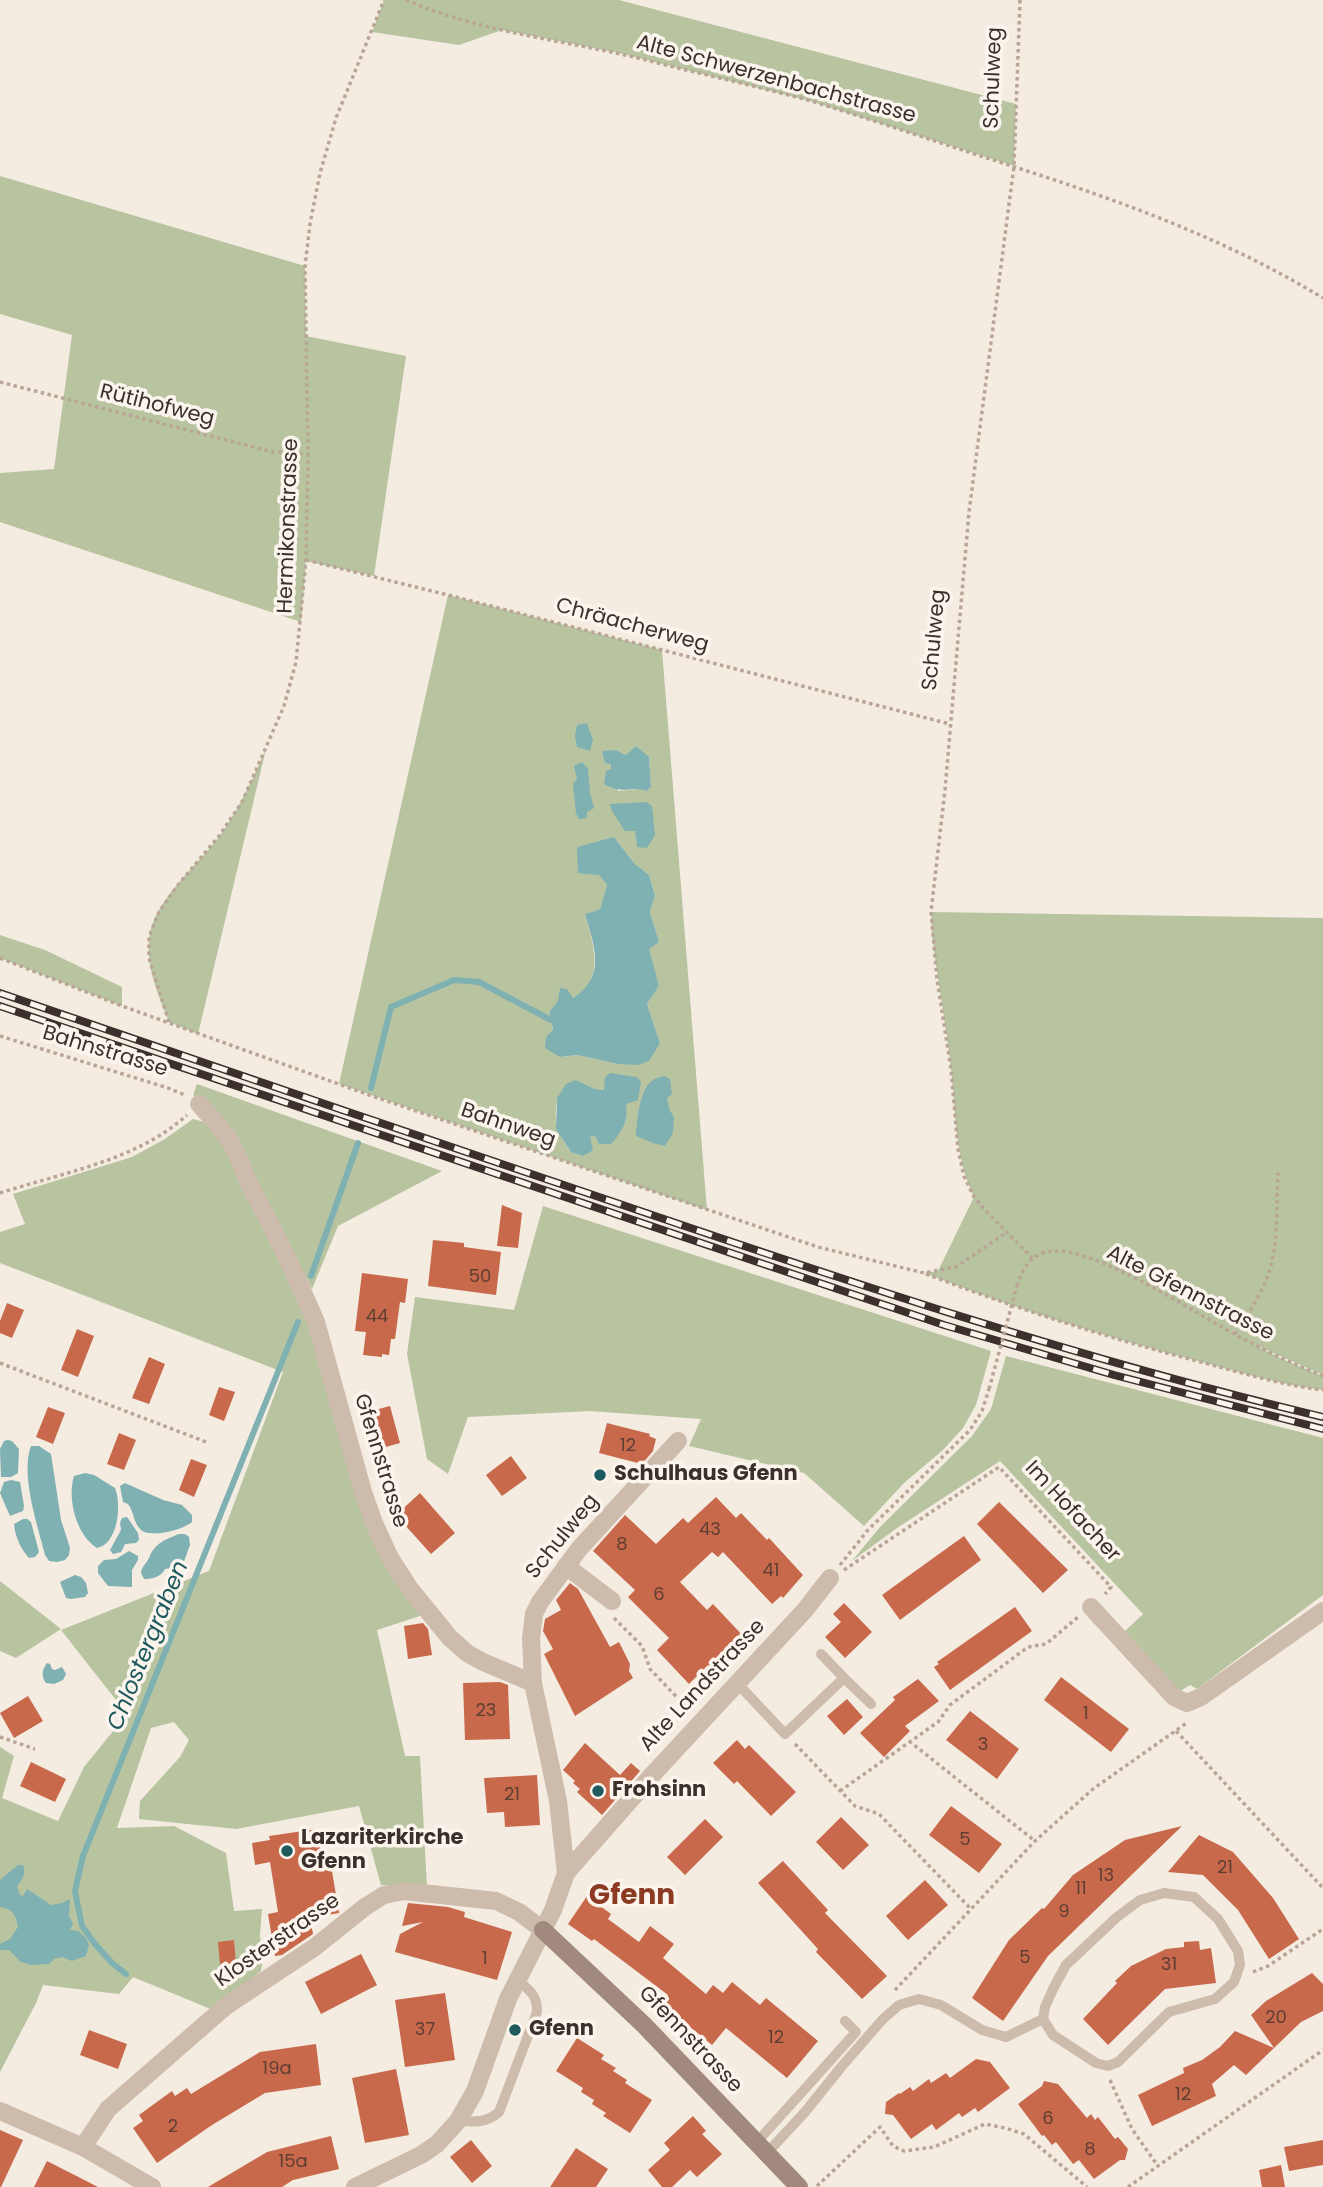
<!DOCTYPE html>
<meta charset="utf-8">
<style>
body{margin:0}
canvas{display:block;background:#f4ebe1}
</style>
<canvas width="1323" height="2187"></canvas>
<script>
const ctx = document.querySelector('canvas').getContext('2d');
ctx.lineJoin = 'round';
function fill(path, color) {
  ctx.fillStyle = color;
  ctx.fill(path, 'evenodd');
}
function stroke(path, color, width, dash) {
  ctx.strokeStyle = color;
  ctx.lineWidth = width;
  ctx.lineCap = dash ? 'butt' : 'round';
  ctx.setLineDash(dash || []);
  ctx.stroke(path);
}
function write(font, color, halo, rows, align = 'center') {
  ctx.font = font + ' Poppins,sans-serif';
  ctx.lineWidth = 7;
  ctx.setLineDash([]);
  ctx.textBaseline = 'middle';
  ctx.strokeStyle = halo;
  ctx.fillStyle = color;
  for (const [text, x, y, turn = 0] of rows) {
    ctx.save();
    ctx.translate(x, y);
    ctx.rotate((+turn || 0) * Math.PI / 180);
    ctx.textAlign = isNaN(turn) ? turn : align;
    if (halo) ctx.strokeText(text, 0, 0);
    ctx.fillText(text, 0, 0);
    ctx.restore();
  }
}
fill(new Path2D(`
 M384,0H619L1016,104L1014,166L810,101L619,53L502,30L459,45L372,32Z
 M0,176L305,266L306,336L406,356L374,576L306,561L301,622L0,522V473L54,469L72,335L0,314Z
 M448,595L662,650L707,1210L339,1084ZM616,750L626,755L649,757L651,787L647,791L640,789L618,791L611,764ZM614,837L634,863L649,875L655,894L650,912L659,942L648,949L659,986L647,1004L660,1043L618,1064L577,1055L560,1057L546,1037L553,1029L549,1012C561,997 563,1004 576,996C606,977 592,941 585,914L600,909L607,885L599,875ZM576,1080L595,1089L604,1090L595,1136L590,1137L571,1152C556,1130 554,1125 557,1098Z
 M266,749L198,1034L169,1022C159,996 146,968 149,939C154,898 198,866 221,834C240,807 253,778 266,749Z
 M931,912L1323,918V1375L1253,1344L1282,1359L1323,1376V1390C1281,1385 1239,1372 1198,1361C1105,1337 1014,1308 924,1273L938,1271L974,1197C954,1155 956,1115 951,1069C946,1024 937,979 932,934Z
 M0,935L45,950L122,987V1006L0,958Z
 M197,1084L442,1171L338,1226L312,1289L239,1148L221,1117L193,1095Z
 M193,1119L209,1123L226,1150L309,1322L357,1499L423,1615L377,1630L405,1756H420L427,1888L381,1885L359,1806L236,1829L139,1819L140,1801L180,1757L189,1740L174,1722L151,1728L117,1828L174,1826L226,1853L234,1911L262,1909L260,1934L262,1965L261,1971L213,2010L133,1977L119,1994L43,1985L36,2003L0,2072V1747L14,1756L2,1798L58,1821L84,1767L127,1714L61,1630L209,1571L283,1372L0,1263V1232L25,1224L13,1194L132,1157L165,1139Z
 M543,1206L991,1351L976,1405L963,1428L943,1450L904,1483L864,1526L804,1473L689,1446L701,1419L590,1411L468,1417L448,1474L427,1459L407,1354L415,1297L514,1310Z
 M1006,1356L1323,1438V1595L1197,1689L1190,1685L1179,1692L1124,1632L1143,1614L1000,1461L897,1528L852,1561L880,1527L972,1436L991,1409Z
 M0,1581L61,1629L16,1658L0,1651Z`), '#b8c4a0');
fill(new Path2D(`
 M587,723L593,740L590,751L577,747L575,736L577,725Z
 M636,746L649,757L651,787L647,791C628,786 625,795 604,784L606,771L611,769V764L605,763L602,751L616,750L626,755Z
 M582,762L588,768L590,793L594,808L587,812V818L579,819L576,813L573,784L577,779L574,766Z
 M646,802L652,806L655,835L647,848L637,847L635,831H625L612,811L610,804Z
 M614,837L634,863L649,875L655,895L650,912L659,942L649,949L659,986L647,1004L660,1043L649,1061L638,1065L618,1064L577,1055L560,1057L545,1048L546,1037L553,1029L549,1012L558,1001L560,988L567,989L573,998C607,976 594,946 585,914L600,909L607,885L599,875L578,873L577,847Z
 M610,1073L637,1077L641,1082L638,1100L626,1104C629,1120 622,1132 611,1144H599L595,1136L590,1137L593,1150L583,1156L571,1152L556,1129L557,1098L566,1084L576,1080L595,1089L604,1090L605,1077Z
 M664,1076L670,1079L672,1094L667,1098L670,1111L674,1117L673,1133L665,1146L653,1143L636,1136C637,1121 639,1089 653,1080C656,1078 660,1077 664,1076Z
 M8,1440L12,1441L19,1449L18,1473L11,1477H1L0,1449L4,1441Z
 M31,1446H39L51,1454L61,1520L70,1548L69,1555L65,1560L57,1562L49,1561L45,1555C38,1526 20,1475 31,1446Z
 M85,1473L94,1475L115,1488C122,1505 118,1544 97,1548C76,1535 67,1498 74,1476Z
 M11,1480L20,1482L24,1506L23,1511L10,1516L0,1493L4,1482Z
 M125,1483L163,1500L182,1505L192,1515V1522C183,1530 149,1539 140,1529C133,1521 134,1512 128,1504L123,1502L120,1486Z
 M127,1517L138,1533L139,1540L136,1543L125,1544L121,1552L113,1554L110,1550L121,1530L120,1523L122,1518Z
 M23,1519H27L31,1522L39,1552L35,1557L29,1558C21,1549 15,1537 14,1524Z
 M179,1534H185L189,1537L190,1545L182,1567L165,1569C161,1577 152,1579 144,1579L141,1573C142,1566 146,1564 149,1558C155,1543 164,1540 179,1534Z
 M129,1551L138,1556V1560L132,1570V1587L108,1586L98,1573V1566L104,1560L116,1559Z
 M75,1575L81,1577L86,1583L88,1593L85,1597L71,1599L66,1598L60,1582Z
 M47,1663L50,1664L52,1669L55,1670L62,1667L66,1674L63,1680L54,1684L46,1683C41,1676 42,1670 47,1663Z
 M18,1865H23C27,1873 22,1880 17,1886L20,1895L23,1896L27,1889L51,1905L62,1903L70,1899L69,1916L73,1924L70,1930L78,1931L86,1938L89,1945L86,1956L72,1961L62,1957L54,1959L49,1964L31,1965L21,1962L9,1950H0V1944L10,1939L18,1927C16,1915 13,1909 0,1907V1880Z`), '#7fb0b2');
stroke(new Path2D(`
 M371,1088L391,1007L454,980L479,982L551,1020
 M311,1276L358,1143
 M126,1974L112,1963L95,1944L82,1926L75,1891L83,1856L298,1322`), '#7fb0b2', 6);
fill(new Path2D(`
 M502,1205L522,1213L518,1248L497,1246Z
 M433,1240L464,1243V1247L501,1252L496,1295L428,1286Z
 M362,1273L408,1279L405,1303L400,1302L395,1339H391L389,1355L382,1354V1357L363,1355L366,1332L355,1331Z
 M7,1303L24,1310L12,1338L0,1333V1321Z
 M77,1329L94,1336L78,1377L61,1370Z
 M149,1357L165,1364L149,1404L132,1398Z
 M219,1387L235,1392L224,1421L209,1415Z
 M390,1406L400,1443L371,1451L360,1414Z
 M48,1407L65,1413L53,1444L36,1437Z
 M607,1423L650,1434L649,1436L656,1439L653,1451L642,1464L599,1453Z
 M119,1433L136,1440L124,1470L107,1464Z
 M511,1456L527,1478L502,1496L486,1475Z
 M191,1459L207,1465L194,1497L179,1490Z
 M420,1493L455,1533L431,1554L396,1515Z
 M716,1497L736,1518L741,1513L767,1540L769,1538L803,1575L783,1598L781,1596L772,1604L723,1552L718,1557L712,1552L680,1582L707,1610L713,1604L745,1638L712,1669L708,1665L689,1684L657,1650L669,1638L628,1597L635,1590L593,1551L625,1515L656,1544L683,1518L688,1523Z
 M999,1502L1068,1570L1043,1593L977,1524Z
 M964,1536L981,1560L900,1620L882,1595Z
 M570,1583L578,1589L610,1647L619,1642L630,1664L629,1671L633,1678L575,1716L544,1654L553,1649L543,1631L545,1619L561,1610L556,1600Z
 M844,1603L872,1632L845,1658L825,1637L841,1622L833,1614Z
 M1015,1607L1032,1631L950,1690L934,1667L939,1664L937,1662Z
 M423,1623L428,1629L432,1655L408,1659L404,1626Z
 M1061,1677L1129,1729L1111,1752L1044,1700Z
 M918,1679L939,1701L905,1726L910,1731L884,1757L860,1733L895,1700L893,1697Z
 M500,1682L508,1685L510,1739L465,1740L463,1683Z
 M28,1696L43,1721L14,1738L0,1713Z
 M847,1699L863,1717L844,1735L827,1716Z
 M970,1711L1019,1749L997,1779L946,1740Z
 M737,1740L745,1749L749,1745L796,1792L771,1816L737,1781L734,1784L713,1763Z
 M585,1743L620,1775L631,1763L640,1771L602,1815L577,1792L580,1789L573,1783L575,1781L563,1770Z
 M31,1762L66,1779L55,1802L20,1786Z
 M537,1775L540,1825L505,1827L504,1812L487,1813L484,1778Z
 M951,1806L1002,1844L979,1873L929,1835Z
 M841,1817L869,1845L843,1870L816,1842Z
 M705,1819L723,1837L685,1875L667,1857Z
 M1182,1826L1048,1956L1003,2021L972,1998L1009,1940L1042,1908L1044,1909L1073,1875L1125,1840Z
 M317,1829L323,1866L331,1865L339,1913L310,1918L313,1934L282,1955L275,1956L268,1914L278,1912L270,1862L255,1865L252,1843L270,1840L269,1836Z
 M1199,1835L1233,1852L1273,1898L1299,1939L1269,1959L1238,1910L1203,1875L1168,1872Z
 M783,1861L828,1910L825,1913L887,1976L862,1999L816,1952L818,1949L758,1883Z
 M925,1880L948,1905L908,1940L886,1916Z
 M587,1896L611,1914L608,1919L639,1942L650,1926L674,1944L663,1958L706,1994L713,1985L723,1993L732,1982L760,2005L766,1998L818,2041L787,2078L726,2028L712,2045L661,2003L668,1995L594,1939L592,1941L568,1924Z
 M408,1903L448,1907L465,1912L464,1917L512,1932L497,1980L395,1952L400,1934L423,1922L402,1926Z
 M234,1940L236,1964L220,1965L218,1942Z
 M1199,1941L1200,1950L1211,1948L1216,1983L1165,1989L1108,2045L1083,2019L1117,1983L1115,1981L1131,1966L1166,1949L1184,1947V1942Z
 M361,1954L377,1985L321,2014L305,1982Z
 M1312,1973L1323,1984V2011L1301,2022L1274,2048L1251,2015L1266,2001Z
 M445,1993L455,2060L405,2067L395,2000Z
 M89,2030L127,2044L118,2069L80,2055Z
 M1235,2031L1274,2048L1246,2075L1234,2065L1212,2084L1216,2096L1152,2126L1138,2095L1184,2073L1183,2068L1202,2060L1220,2047Z
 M577,2038L604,2055L601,2059L616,2068L613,2071L627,2080L625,2083L652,2100L630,2133L603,2116L606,2113L592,2104L594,2100L581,2092L583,2088L556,2071Z
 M316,2044L321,2085L265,2093L212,2125L157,2163L133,2128L143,2121L139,2115L172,2091L175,2096L187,2088L191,2094L260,2052Z
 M976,2059L990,2062L1010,2088L978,2112L975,2108L962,2117L959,2113L936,2130L932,2124L911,2139L893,2115L885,2114L886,2102L899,2093L900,2094L910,2087L913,2091L929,2079L931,2083L946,2073L950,2078Z
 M396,2069L409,2135L365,2143L352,2078Z
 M1044,2081L1058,2084L1087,2118L1091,2114L1095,2120L1098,2117L1115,2139L1118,2137L1128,2149L1125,2160H1120L1094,2179L1079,2160L1073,2164L1056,2142L1052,2145L1044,2135L1042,2136L1018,2104L1042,2086Z
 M693,2116L706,2131L702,2134L722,2154L697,2177L690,2170L672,2187H662L648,2170L670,2150L664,2143Z
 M0,2130L23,2140L1,2187H0Z
 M331,2136L339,2169L293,2180L282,2187H208L267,2152Z
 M471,2140L492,2166L472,2183L450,2157Z
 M1323,2140V2165L1289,2171L1284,2147Z
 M576,2148L608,2169L596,2187H550Z
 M47,2161L98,2187H34Z
 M1281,2165L1285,2187H1262L1259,2170Z`), '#c8694b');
stroke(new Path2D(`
 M406,0C482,33 566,40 646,60C701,74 756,86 811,101C870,119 928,139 987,158C1103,195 1218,234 1323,298
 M1020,0L1014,166L969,512L945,790L931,912L937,979L951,1069L958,1149L964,1176L974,1197L985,1210L1032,1258
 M0,382L273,452L308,454
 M306,560L448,595L950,724
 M0,958L122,1006L372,1096L818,1247L924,1273L956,1267L1007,1232
 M169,1022L149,958V937L159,912L178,885L219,836L242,802L284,706L296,662L306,560L308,454L305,266L310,224L320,173L336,118L384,0
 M0,1036L168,1088L185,1095
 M0,1193C62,1173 138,1160 187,1115
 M926,1274C1015,1308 1105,1337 1197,1361C1239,1372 1281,1385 1323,1390
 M1017,1286C1023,1268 1031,1253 1052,1251C1098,1248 1193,1312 1236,1335C1264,1350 1293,1364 1323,1376
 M1235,1334C1247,1315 1262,1294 1269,1272C1279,1241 1276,1205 1278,1173
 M0,1363L209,1443
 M840,1565L868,1530L970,1430L982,1411L989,1389
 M844,1570L999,1467L1111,1587L1105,1594
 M614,1618L642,1646L650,1669L690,1711
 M1176,1731L1323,1888
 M0,1737L35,1749
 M909,1741L1035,1841
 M795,1744L855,1806L879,1814L970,1908
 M840,1791L938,1722L950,1705L1028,1647L1046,1644L1078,1617
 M1253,1972L1268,1966L1323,1929
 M895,1990L1035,1841L1093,1789L1188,1722
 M1110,2080L1132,2129L1158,2166
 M817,2186L880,2127L893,2146L904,2151L934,2147L985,2124L1005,2128L1024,2134L1087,2187
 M1128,2187L1323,2050`), '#b9a596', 3.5, [3.5, 3.5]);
stroke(new Path2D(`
 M821,1654L844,1678
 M737,1683L785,1734L844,1678L871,1704
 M1164,1893L1194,1897L1218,1919L1238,1951L1240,1965L1234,1982L1215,1999L1169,2012L1118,2062L1108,2066L1096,2063L1053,2035L1043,2019L1045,2007L1053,1989L1066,1965L1117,1917L1140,1900Z
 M458,2121C474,2122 487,2123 499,2112L537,2012C538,1996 529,1989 517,1980
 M757,2142L856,2032L845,2021
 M767,2153L805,2112L842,2066L883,2019L899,2005L919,1999L941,2005L982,2030L1006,2037L1043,2019`), '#cdbbac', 10);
stroke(new Path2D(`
 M199,1104C211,1117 224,1130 233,1146C240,1161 245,1176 253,1191C276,1234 297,1277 316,1322L363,1492L374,1523L390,1558L410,1589L450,1638L467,1653L483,1662L533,1683L558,1801L566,1873
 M566,1566L612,1601
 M1091,1607L1174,1697L1187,1703L1201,1697L1323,1611
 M533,1683L531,1638L534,1614L540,1602L579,1549L678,1441
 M0,2111L83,2147L152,2187
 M83,2147L108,2109L226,2006L315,1947L365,1907L384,1895L404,1891L496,1901L519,1912L543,1930
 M355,2187L421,2155L437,2144L458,2121L475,2091L508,1999L553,1910L566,1873L654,1773L805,1610L830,1578`), '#cdbbac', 18);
stroke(new Path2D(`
 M543,1930L644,2025L799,2187`), '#a18a7d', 18);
const rail = new Path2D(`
 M0,993C201,1062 401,1130 602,1198C840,1279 1078,1359 1323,1417
 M0,1006L944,1325L1114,1375L1323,1429`);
stroke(rail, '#3b302b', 8);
stroke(rail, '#fbf5ee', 5, [16]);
stroke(new Path2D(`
 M989,1389L1017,1286`), '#b9a596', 3.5, [3.5, 3.5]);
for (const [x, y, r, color] of [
 [600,1475,7,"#1f5a5e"],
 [598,1791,7,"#1f5a5e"],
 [287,1851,7,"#1f5a5e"],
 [515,2030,7,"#1f5a5e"]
]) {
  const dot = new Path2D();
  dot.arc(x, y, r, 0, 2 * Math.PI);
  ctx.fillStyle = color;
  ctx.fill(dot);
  stroke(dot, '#fbf5ee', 2.5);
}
write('18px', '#5e3e33', null, [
 ["50",480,1277],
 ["44",377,1317],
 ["12",628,1446],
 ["43",710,1530],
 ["8",622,1545],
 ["41",771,1571],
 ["6",659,1595],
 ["23",486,1711],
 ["1",1086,1714],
 ["3",983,1745],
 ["21",512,1795],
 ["5",965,1840],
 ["21",1225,1868],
 ["13",1106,1876],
 ["11",1081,1889],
 ["9",1064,1912],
 ["5",1025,1958],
 ["1",485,1959],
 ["31",1169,1965],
 ["20",1276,2018],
 ["37",425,2030],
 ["12",776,2038],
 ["19a",277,2069],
 ["12",1183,2095],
 ["6",1048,2119],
 ["2",173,2127],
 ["8",1090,2150],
 ["15a",293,2162]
]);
write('21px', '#3b302b', '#fbf5ee', [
 ["Schulweg",994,78,-88],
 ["Alte Schwerzenbachstrasse",776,80,15],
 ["Rütihofweg",157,406,14],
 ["Hermikonstrasse",289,526,-88],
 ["Chräacherweg",632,626,15],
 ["Schulweg",935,640,-85],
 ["Bahnstrasse",105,1052,17],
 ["Bahnweg",508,1126,19],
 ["Alte Gfennstrasse",1190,1294,27],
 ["Gfennstrasse",380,1461,73],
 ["Im Hofacher",1072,1512,47],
 ["Schulweg",563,1537,-51],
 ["Alte Landstrasse",703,1686,-47],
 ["Klosterstrasse",278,1941,-35],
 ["Gfennstrasse",690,2040,46]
]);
write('bold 21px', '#3b302b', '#fbf5ee', [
 ["Schulhaus Gfenn",614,1475],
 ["Frohsinn",612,1791],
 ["Lazariterkirche",301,1839],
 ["Gfenn",301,1863],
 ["Gfenn",529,2030]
], 'left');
write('italic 23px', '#1f5a5e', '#fbf5ee', [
 ["Chlostergraben",149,1646,-68]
]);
write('bold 28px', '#8c3b22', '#fbf5ee', [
 ["Gfenn",632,1897]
]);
</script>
